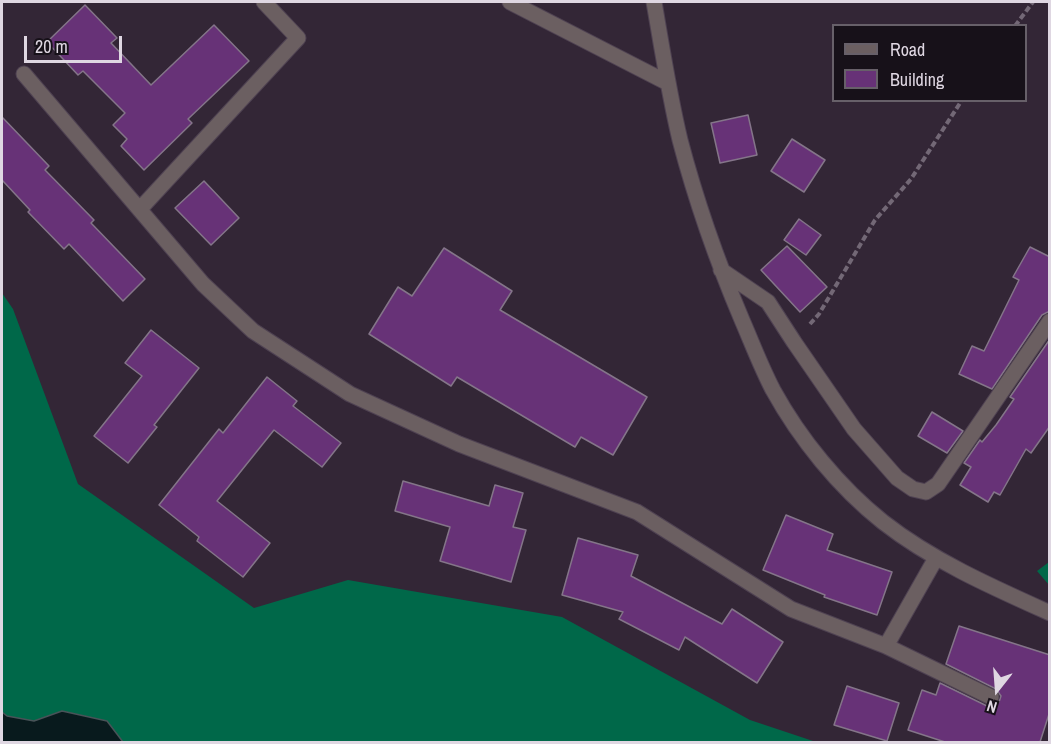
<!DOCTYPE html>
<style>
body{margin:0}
#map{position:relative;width:1051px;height:744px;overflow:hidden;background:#332636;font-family:"Archivo Narrow",sans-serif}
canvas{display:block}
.frame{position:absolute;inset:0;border:3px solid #dfd7e2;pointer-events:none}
.legend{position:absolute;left:832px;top:24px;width:195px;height:78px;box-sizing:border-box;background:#171119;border:2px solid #676069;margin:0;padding:8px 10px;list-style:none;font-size:18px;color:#dfd7e2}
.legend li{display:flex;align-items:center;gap:12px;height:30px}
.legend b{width:30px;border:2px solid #676069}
.north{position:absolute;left:967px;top:660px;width:60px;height:60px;-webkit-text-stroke:4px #171119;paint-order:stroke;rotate:197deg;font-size:16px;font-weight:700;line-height:24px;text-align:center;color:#dfd7e2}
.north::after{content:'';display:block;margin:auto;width:21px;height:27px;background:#dfd7e2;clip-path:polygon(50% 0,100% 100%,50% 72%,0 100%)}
.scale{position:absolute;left:24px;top:36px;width:98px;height:27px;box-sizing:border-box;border:3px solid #dfd7e2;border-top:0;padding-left:8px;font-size:18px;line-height:21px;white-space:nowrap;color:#dfd7e2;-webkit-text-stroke:4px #171119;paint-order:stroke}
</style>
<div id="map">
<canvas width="1051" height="744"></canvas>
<div class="frame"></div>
<ul class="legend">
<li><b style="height:8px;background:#6b5f61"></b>Road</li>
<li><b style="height:16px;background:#673277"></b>Building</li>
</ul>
<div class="north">N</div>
<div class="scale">20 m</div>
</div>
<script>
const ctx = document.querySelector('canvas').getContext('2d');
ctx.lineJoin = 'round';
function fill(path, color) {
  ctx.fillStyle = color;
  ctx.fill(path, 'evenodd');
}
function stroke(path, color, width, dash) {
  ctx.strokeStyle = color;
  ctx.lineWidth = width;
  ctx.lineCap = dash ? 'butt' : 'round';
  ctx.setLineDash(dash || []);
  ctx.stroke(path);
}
fill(new Path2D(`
 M2,293L13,309L78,484L254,608L348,580L562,617L750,720L816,742H123L107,721L62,711L34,721L7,716L2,712Z
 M1049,562V585L1037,571Z`), '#006849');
const water = new Path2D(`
 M62,711L107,721L123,742H2V712L7,716L34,721Z`);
fill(water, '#081a1d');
stroke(water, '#485358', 1.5);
const building = new Path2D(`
 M85,5L117,38L111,43L151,85L214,25L249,61L188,119L192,123L144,170L121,146L127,139L113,125L125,113L83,71L78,75L47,42Z
 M748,115L757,155L720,163L711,123Z
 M2,117L49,166L45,170L94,220L91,223L145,279L123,301L69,244L64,249L28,212L30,210L2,180Z
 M792,139L825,160L804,192L771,171Z
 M204,181L239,218L211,245L175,208Z
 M799,219L821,235L806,255L784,240Z
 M787,246L827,287L800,312L761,270Z
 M1030,247L1050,257V311L1042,315L992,389L959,374L972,346L984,351L1019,280L1013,277Z
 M444,248L512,291L500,310L647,397L613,455L581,437L575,447L457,377L451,386L369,334L398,287L412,296Z
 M151,330L199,368L154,425L157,427L128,463L94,436L142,376L125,363Z
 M1050,339V426L1031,453L1026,449L1000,495L994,492L988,502L960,485L971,467L964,463L980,440L982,442L996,425L1014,399L1010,397Z
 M267,377L297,401L293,406L341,443L322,467L274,430L217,501L270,543L243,577L197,541L199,537L159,505L219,429L223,433Z
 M932,412L963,431L947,453L918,436Z
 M403,481L489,506L495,485L523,493L513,527L526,530L511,582L440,561L450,527L395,511Z
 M786,515L833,534L827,550L892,572L877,615L824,597L825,595L763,570Z
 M578,538L638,555L631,576L722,624L732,609L783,642L757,683L685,637L679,650L619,619L623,612L562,595Z
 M959,626L1050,655V711L1040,742H945L908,730L922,690L936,695L940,683L987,706L992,707L999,702L1001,696L996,689L946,664Z
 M847,686L899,703L887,741L834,725Z`);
fill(building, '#673277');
stroke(building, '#847589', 1.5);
const minor = new Path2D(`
 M510,2L668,83
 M654,2C662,48 669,94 680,140C696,201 717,261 742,320C752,343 761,367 773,390C800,439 839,487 883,522C933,561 992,587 1050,613
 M24,74L203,284L253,331L350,394L459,444L637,512L791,609L886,646L991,697
 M140,209L298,38L264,2
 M721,270L768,302L794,342L854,429L897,478L913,489L926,492L938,484L1050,321
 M886,646L936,558`);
stroke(minor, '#4f4252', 17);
stroke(new Path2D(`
 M1015,26L1033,2
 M810,324L819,314L875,220L911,179L962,100`), '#736876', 4, [6, 3]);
stroke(minor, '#6b5f61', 15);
</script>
